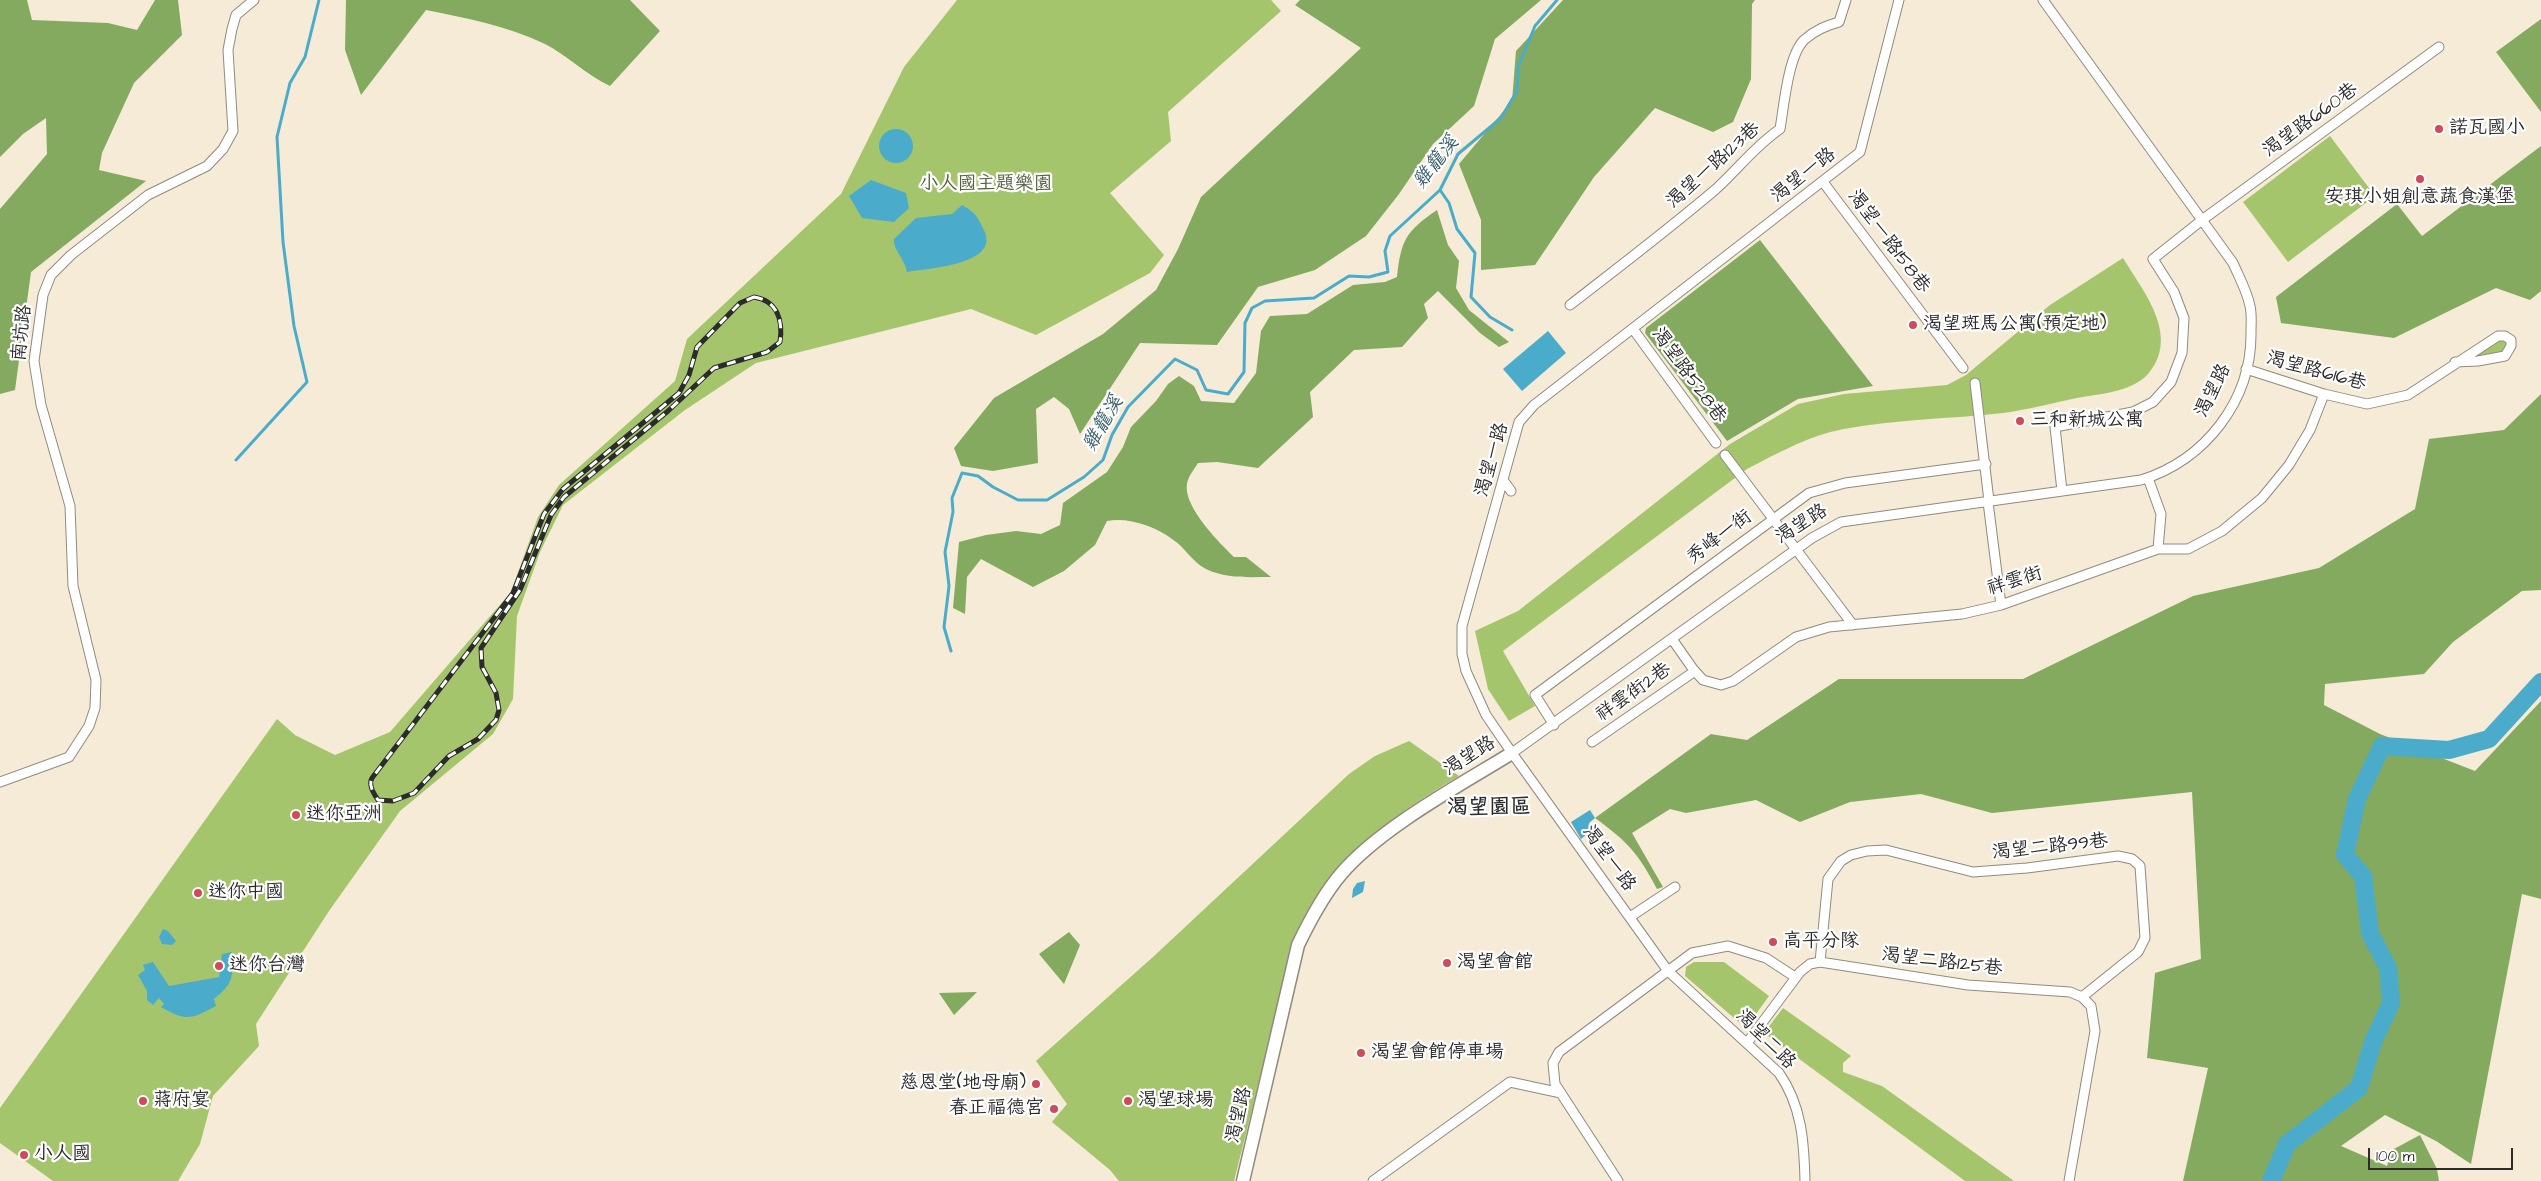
<!DOCTYPE html>
<meta charset="utf-8">
<style>
body{margin:0}
#map{position:relative;width:2541px;height:1181px;overflow:hidden;background:#f5ebd6;font-family:"Architects Daughter",sans-serif}
canvas{display:block}
.scale{position:absolute;left:2368px;top:1148px;width:145px;height:22px;box-sizing:border-box;border:2px solid #2b2b2b;border-top:0;padding-left:6px;font-size:15px;line-height:18px;white-space:nowrap;color:#2b2b2b;-webkit-text-stroke:4px #fff;paint-order:stroke}
</style>
<div id="map">
<canvas width="2541" height="1181"></canvas>
<div class="scale">100 m</div>
</div>
<script>
const ctx = document.querySelector('canvas').getContext('2d');
ctx.lineJoin = 'round';
function fill(path, color) {
  ctx.fillStyle = color;
  ctx.fill(path, 'evenodd');
}
function stroke(path, color, width, dash) {
  ctx.strokeStyle = color;
  ctx.lineWidth = width;
  ctx.lineCap = dash ? 'butt' : 'round';
  ctx.setLineDash(dash || []);
  ctx.stroke(path);
}
function write(font, color, halo, rows, align = 'center') {
  ctx.font = font + ' "Architects Daughter","LXGW WenKai TC",sans-serif';
  ctx.lineWidth = 4.5;
  ctx.setLineDash([]);
  ctx.textBaseline = 'middle';
  ctx.strokeStyle = halo;
  ctx.fillStyle = color;
  for (const [text, x, y, turn = 0] of rows) {
    ctx.save();
    ctx.translate(x, y);
    ctx.rotate((+turn || 0) * Math.PI / 180);
    ctx.textAlign = isNaN(turn) ? turn : align;
    if (halo) ctx.strokeText(text, 0, 0);
    ctx.fillText(text, 0, 0);
    ctx.restore();
  }
}
fill(new Path2D(`
 M957,0H1271L1281,11L1168,112L1171,141L1110,193L1164,255L1150,273L1036,335L971,309L756,363L685,410L563,505L540,552L517,616L513,699L493,734L400,811L329,911L256,1024L259,1046L213,1096L200,1144L178,1181H53L0,1143V1108L277,719L295,735L335,755L390,732L511,592L538,517L559,485L675,381L687,339L841,194L904,67Z
 M2330,136L2375,196L2288,262L2243,202Z
 M2123,258C2143,291 2181,336 2148,374C2132,392 2099,394 2077,398C2052,403 2027,410 2003,413C1950,419 1896,419 1844,429C1810,435 1778,453 1747,469L1503,651L1535,706L1509,721L1488,689L1475,631L1518,611L1730,444L1798,404L1844,394L1947,385L1966,375L2050,305Z
 M2498,340H2506L2508,346C2502,357 2486,356 2474,357Z
 M1409,741L1459,776C1394,814 1330,862 1297,931L1234,1181H1119L1110,1170L1052,1122L1067,1104L1036,1061L1153,957L1349,774L1375,756Z
 M1694,962H1724L1769,996L1751,1021L1741,1024L1685,976L1686,967Z
 M1783,1008L1851,1056L1843,1063V1072L1882,1086L2014,1181H1965L1764,1033Z`), '#a5c56d');
fill(new Path2D(`
 M0,0H27L32,20L108,23L137,30L155,0H178L182,35L134,83L102,153L99,170L146,181L31,272L15,390L0,394V209L47,154L46,118L23,134L0,157Z
 M346,0H630L660,31L610,86C586,75 567,55 545,44C508,26 466,18 426,10L361,95L345,50Z
 M1300,0H1541L1495,39L1474,106L1433,144L1399,194L1366,236L1315,270L1258,287L1217,345L1140,343L1080,434L1069,409L1054,397L1036,409L1038,463L993,471L961,466L954,448L994,398L1103,334L1156,290L1178,249L1201,197L1361,48L1295,5Z
 M1563,0H1755L1752,4L1751,79L1733,122L1713,132L1655,108L1594,177L1535,265L1481,270V220L1459,164L1512,101L1516,51Z
 M2541,19V112L2496,52Z
 M2541,146V291L2530,300L2496,288L2394,338L2281,323L2276,297L2397,204L2422,236Z
 M1437,210L1448,245L1459,261L1456,288L1469,310L1509,342L1499,347L1480,333L1438,291L1424,304L1428,318L1402,347L1354,350L1310,392L1313,417L1258,468L1217,462L1198,463C1195,468 1190,474 1188,480C1179,503 1219,542 1234,557H1246L1271,577C1249,577 1227,579 1206,569C1192,562 1185,547 1172,539C1155,526 1128,517 1107,521L1095,545L1064,571L1033,587L981,559L967,577L965,614L953,608L959,542L986,535L1016,531L1041,534L1060,525L1063,503L1107,472L1123,447L1131,427L1156,401L1168,384L1179,376L1194,386L1201,401L1234,403L1256,373L1261,331L1270,316L1307,314L1353,285L1385,282L1397,277C1401,240 1406,231 1437,210Z
 M1760,240L1873,386L1798,399L1727,441L1645,333L1646,328Z
 M2541,394V590L2522,591L2453,642L2424,674L2325,684L2324,705L2380,734L2475,771L2541,701V899L2522,894L2471,1164L2436,1141L2385,1115L2341,1146L2387,1166L2392,1150L2420,1135L2437,1169L2439,1181H2183L2208,1068L2147,1058L2155,973L2201,959L2192,792L1992,813L1921,794L1850,802L1800,822L1756,800L1686,813L1670,809L1632,833L1663,887L1657,889C1638,853 1628,842 1595,818L1711,734L1747,740L1839,679H2023L2193,596L2319,568L2415,509L2429,439L2504,430Z
 M1069,932L1080,945L1064,984L1039,954Z
 M977,992L954,1015L939,993Z`), '#84aa60');
fill(new Path2D(`
 M879 146a17 17 0 1 1 34 0a17 17 0 1 1-34 0Z
 M871,180L906,193L909,208L894,222L862,218L849,196Z
 M962,205C976,213 977,216 984,230C1001,265 928,268 907,272C905,259 893,250 894,239L916,218L952,214Z
 M1548,331L1566,353L1522,391L1503,369Z
 M1590,810L1595,818L1589,823L1592,830L1581,839L1571,822Z
 M1365,881L1363,892L1352,898L1353,889L1357,883Z
 M163,929L168,931L176,941L172,945L162,944L159,937Z
 M232,952C233,977 234,983 214,999L216,1006C191,1019 187,1022 161,1007L164,1004L159,998L153,1005L147,1000V991L138,975L145,970L143,965L153,962L169,986L219,977L222,954Z`), '#4aacca');
stroke(new Path2D(`
 M1440,190L1449,203L1457,229L1475,253L1471,297L1490,317L1512,330
 M236,460L307,382L294,326L283,242L277,137L290,83L305,57L319,0
 M951,651L944,627L949,586L945,552L953,512L952,498L962,473L978,476L993,487L1018,500H1047L1084,477L1103,460L1112,435L1128,407L1175,359L1197,370L1206,390L1228,394L1244,372L1245,323L1252,308L1265,301L1314,298L1349,276L1369,277L1388,272L1385,251L1390,236L1440,190L1458,154L1501,118L1517,91L1518,67L1535,26L1557,0`), '#4aacca', 3);
stroke(new Path2D(`
 M2271,1181L2287,1144L2359,1088L2373,1042L2391,1003L2388,968L2370,933L2363,876L2345,855L2357,799L2382,746L2449,750L2489,739L2541,682`), '#4aacca', 18);
const street = new Path2D(`
 M1823,182L1963,368
 M1570,305C1619,267 1669,229 1716,189C1738,169 1755,146 1780,129C1784,106 1788,56 1804,40C1815,30 1826,26 1839,22L1846,0
 M1633,329L1716,443
 M2246,369L2324,394L2367,404L2408,395L2498,336H2505L2511,340V346L2505,356L2478,361L2455,362
 M1975,383L1989,501
 M1725,455L1853,625
 M2148,478L2161,514L2158,549
 M1503,480L1511,491
 M2062,491L2055,427L2133,412L2153,402L2171,382L2182,353L2184,318L2174,292L2153,259L2202,220L2439,47
 M1988,502L2001,605
 M1672,639L1693,669L1703,680L1721,685L1733,681L1796,637L1829,627L1962,614L2001,605L2158,549H2188L2222,531L2262,498L2289,465L2310,430L2324,394
 M1554,725L1535,695L1809,493L1845,483L1986,464
 M1592,742L1695,671
 M1512,753L1812,538L1841,522L2141,480C2205,460 2252,401 2251,332C2251,324 2252,314 2250,306C2247,291 2239,277 2233,263L2043,0
 M0,782L69,757L89,726L95,708L96,680L73,586L70,506L41,405L34,361L43,295L51,275L71,255L148,195L207,166L223,149L233,131L228,50L232,29L236,15L254,0
 M1630,917L1675,887
 M1820,962L1828,879L1841,861L1851,855L1867,851L1886,850L1973,872L2027,868L2118,856L2132,859L2140,866L2145,938L2138,952L2082,997
 M1747,1043L1800,972L1810,964L1820,962L1968,985L2070,992L2082,997L2091,1006L2095,1031L2069,1181
 M1373,1181L1510,1082L1561,1093
 M1618,1181L1555,1084L1553,1063L1559,1052L1692,953L1728,946L1766,958L1795,977
 M1805,1181C1804,1142 1802,1106 1779,1073L1668,971L1512,753L1486,715L1466,671L1462,654V626L1519,422L1534,405L1860,152L1899,0`);
const secondary = new Path2D(`
 M1243,1181L1298,945C1310,920 1323,895 1341,874C1380,828 1460,785 1512,753`);
stroke(street, '#908b80', 11);
stroke(secondary, '#908b80', 15);
stroke(street, '#fff', 9);
stroke(secondary, '#fff', 12);
const rail = new Path2D(`
 M754,297C778,301 783,321 780,342L767,352L714,368L668,411L564,497L551,515L520,590L481,648L482,667L496,693L499,710L496,720L478,739L449,756L414,793L393,801L378,800C374,794 368,785 372,778L513,593L544,514L563,489L679,393L689,375L697,347L740,303Z`);
stroke(rail, '#2b2b2b', 5);
stroke(rail, '#fff', 3, [9]);
for (const [x, y, r, color] of [
 [2439,129,5,"#d1495b"],
 [2420,179,5,"#d1495b"],
 [1913,325,5,"#d1495b"],
 [2020,421,5,"#d1495b"],
 [296,815,5,"#d1495b"],
 [198,893,5,"#d1495b"],
 [1773,942,5,"#d1495b"],
 [1447,963,5,"#d1495b"],
 [219,966,5,"#d1495b"],
 [1361,1053,5,"#d1495b"],
 [1036,1084,5,"#d1495b"],
 [143,1101,5,"#d1495b"],
 [1128,1101,5,"#d1495b"],
 [1054,1109,5,"#d1495b"],
 [24,1155,5,"#d1495b"]
]) {
  const dot = new Path2D();
  dot.arc(x, y, r, 0, 2 * Math.PI);
  ctx.fillStyle = color;
  ctx.fill(dot);
  stroke(dot, '#fff', 2);
}
write('19px', '#2b2b2b', '#fff', [
 ["渴望路660巷",2311,121,-36],
 ["渴望一路123巷",1714,166,-42],
 ["渴望一路",1804,176,-38],
 ["渴望一路158巷",1888,242,53],
 ["南坑路",23,333,-84],
 ["渴望路616巷",2316,372,15],
 ["渴望路528巷",1688,376,54],
 ["渴望路",2214,391,-64],
 ["渴望一路",1493,460,-74],
 ["渴望路",1802,525,-32],
 ["秀峰一街",1720,538,-37],
 ["祥雲街",2015,582,-17],
 ["祥雲街2巷",1634,693,-35],
 ["渴望路",1470,757,-32],
 ["渴望二路99巷",2050,848,-6],
 ["渴望一路",1608,859,54],
 ["渴望二路125巷",1942,963,7],
 ["渴望二路",1765,1040,45],
 ["渴望路",1240,1115,-77]
]);
write('19px', '#2b2b2b', '#fff', [
 ["諾瓦國小",2449,129],
 ["安琪小姐創意蔬食漢堡",2420,198,"center"],
 ["渴望斑馬公寓(預定地)",1923,325],
 ["三和新城公寓",2030,421],
 ["迷你亞洲",306,815],
 ["迷你中國",208,893],
 ["高平分隊",1783,942],
 ["渴望會館",1457,963],
 ["迷你台灣",229,966],
 ["渴望會館停車場",1371,1053],
 ["慈恩堂(地母廟)",1026,1084,"right"],
 ["蔣府宴",153,1101],
 ["渴望球場",1138,1101],
 ["春正福德宮",1044,1109,"right"],
 ["小人國",34,1155]
], 'left');
write('19px', '#566142', '#fff', [
 ["小人國主題樂園",986,185]
]);
write('italic 20px', '#375f6b', '#fff', [
 ["雞籠溪",1437,163,-52],
 ["雞籠溪",1104,424,-60]
]);
write('bold 21px', '#2b2b2b', '#fff', [
 ["渴望園區",1489,809]
]);
</script>
